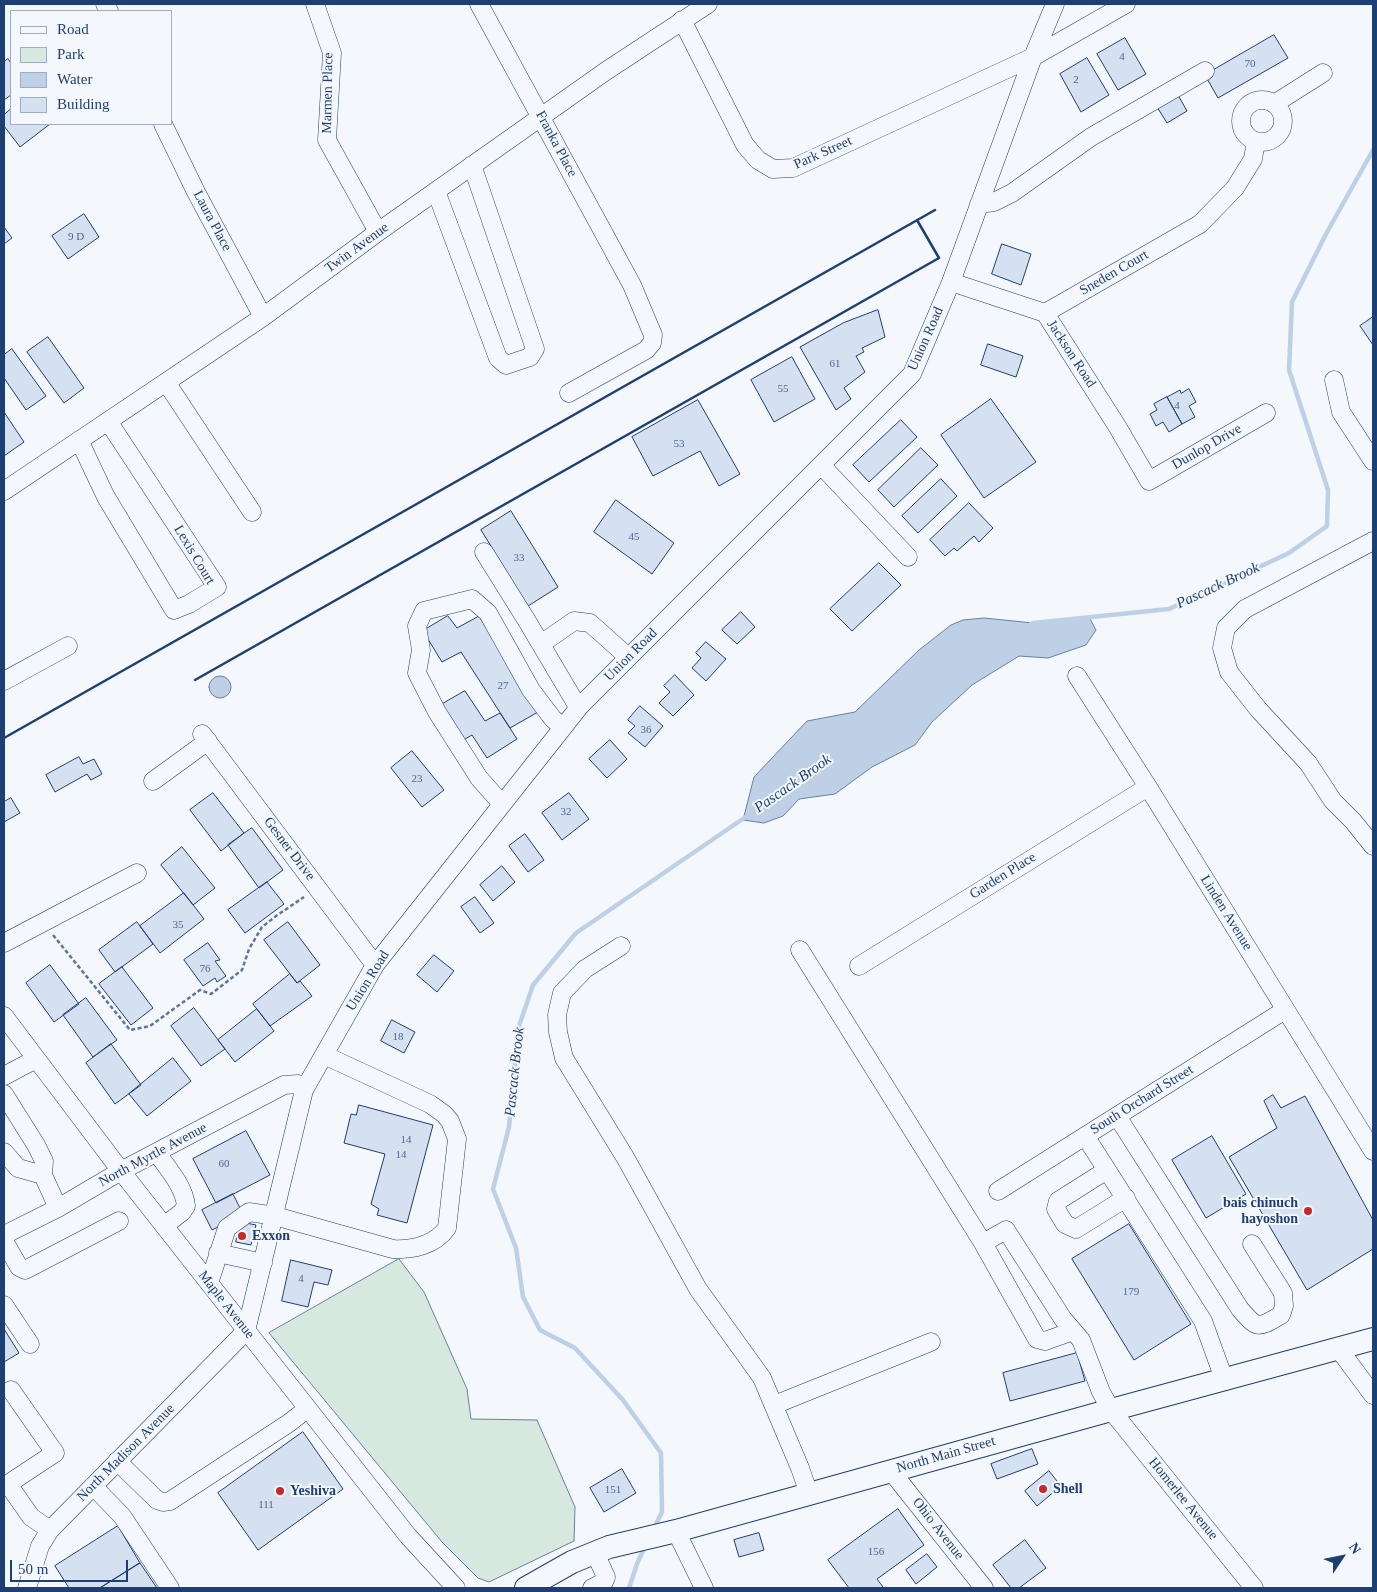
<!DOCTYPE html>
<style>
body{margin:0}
#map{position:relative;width:1377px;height:1592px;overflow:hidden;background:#f4f7fb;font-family:Georgia,serif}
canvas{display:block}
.frame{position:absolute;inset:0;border:5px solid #1d3f73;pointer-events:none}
.legend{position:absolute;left:10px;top:10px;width:162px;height:115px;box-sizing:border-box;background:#f4f7fb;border:1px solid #9eadc5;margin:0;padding:6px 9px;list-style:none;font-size:15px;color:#1d3f73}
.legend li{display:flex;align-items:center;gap:10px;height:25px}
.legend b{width:25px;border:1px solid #9eadc5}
.north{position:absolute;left:1317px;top:1532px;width:50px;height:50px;-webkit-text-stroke:4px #f4f7fb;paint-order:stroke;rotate:56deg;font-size:14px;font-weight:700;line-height:20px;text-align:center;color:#1d3f73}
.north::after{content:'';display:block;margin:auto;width:18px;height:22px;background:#1d3f73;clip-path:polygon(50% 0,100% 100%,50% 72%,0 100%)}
.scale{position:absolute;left:10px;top:1560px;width:118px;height:22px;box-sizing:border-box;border:2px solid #1d3f73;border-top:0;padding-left:6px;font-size:15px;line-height:18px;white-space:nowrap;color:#1d3f73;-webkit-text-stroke:4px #f4f7fb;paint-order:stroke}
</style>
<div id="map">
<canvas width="1377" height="1592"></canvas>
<div class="frame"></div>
<ul class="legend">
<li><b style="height:6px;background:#f4f7fb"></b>Road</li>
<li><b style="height:14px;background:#d7e8df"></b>Park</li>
<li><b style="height:14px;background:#bed0e5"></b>Water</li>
<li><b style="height:14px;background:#d5e0f0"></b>Building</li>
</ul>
<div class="north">N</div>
<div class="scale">50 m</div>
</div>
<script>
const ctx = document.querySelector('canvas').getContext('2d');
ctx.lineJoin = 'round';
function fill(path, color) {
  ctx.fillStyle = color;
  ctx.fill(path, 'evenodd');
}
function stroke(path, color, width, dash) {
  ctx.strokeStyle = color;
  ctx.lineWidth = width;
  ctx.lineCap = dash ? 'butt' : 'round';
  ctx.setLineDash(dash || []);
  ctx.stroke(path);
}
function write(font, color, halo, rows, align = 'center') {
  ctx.font = font + ' Georgia,serif';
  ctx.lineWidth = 4;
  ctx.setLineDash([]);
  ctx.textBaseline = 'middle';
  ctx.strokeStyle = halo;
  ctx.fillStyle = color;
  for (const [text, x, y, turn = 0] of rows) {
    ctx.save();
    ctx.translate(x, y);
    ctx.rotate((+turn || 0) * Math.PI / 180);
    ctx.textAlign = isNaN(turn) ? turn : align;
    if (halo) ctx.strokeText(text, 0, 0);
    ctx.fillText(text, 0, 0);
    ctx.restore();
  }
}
const green = new Path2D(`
 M399,1259L424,1292L467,1389L471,1419L537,1420L575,1507L574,1541L489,1582L478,1578L442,1542L269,1333Z`);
fill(green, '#d7e8df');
stroke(green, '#687fa3', 1);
const water = new Path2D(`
 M1089,617L1096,630L1086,645L1048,658L1019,656L972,685L932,722L915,745L872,767L835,794L799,799L783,816L764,823L743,820L754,777L807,721L855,712L919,650L951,625L963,620L984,618L1033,623Z
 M209 687a11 11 0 1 1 22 0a11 11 0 1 1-22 0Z`);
fill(water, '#bed0e5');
stroke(water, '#687fa3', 1);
stroke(new Path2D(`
 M1028,626L1033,623L1169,609L1289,553L1327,526L1328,490L1289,370L1292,302L1326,234L1373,150
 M654,1528L662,1512L661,1453L623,1400L575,1348L540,1330L523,1297L516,1248L493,1189L509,1127L518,1029L533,985L576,933L747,816
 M629,1588L637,1564L645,1546`), '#bed0e5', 4.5);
const building = new Path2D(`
 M1274,35L1288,58L1218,98L1205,75Z
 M1125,38L1146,74L1118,90L1097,54Z
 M1087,58L1109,95L1081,112L1060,74Z
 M8,59L11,63V95L4,100V62Z
 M1178,95L1187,111L1167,123L1157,107Z
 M11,109V124H50L20,147L4,126V115Z
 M84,214L99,237L68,259L52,236Z
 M4,227L12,238L4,244Z
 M1002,244L1031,254L1021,285L992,274Z
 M878,310L885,337L862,348L864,352L856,356L865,372L844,388L851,399L836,410L800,347L843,323Z
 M1373,317V345L1360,326Z
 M48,337L84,388L64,403L27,352Z
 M988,344L1023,356L1016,377L981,365Z
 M12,349L46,396L26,410L4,378V355Z
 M792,357L815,399L774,422L751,380Z
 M1189,389L1196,402L1189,406L1195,417L1182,424L1167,397L1180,390L1181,393Z
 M1167,397L1182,424L1169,432L1163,422L1156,426L1150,414L1157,410L1154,404Z
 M991,399L1036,462L984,498L941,435Z
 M698,400L740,474L719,486L700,451L653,476L632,437Z
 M4,412L24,442L4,456Z
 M901,420L917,437L869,482L853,465Z
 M921,448L938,465L894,507L878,490Z
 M941,479L957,496L918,533L902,516Z
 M616,500L674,543L652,574L594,532Z
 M969,503L993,528L979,542L974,536L957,551L954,548L945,556L930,540Z
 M511,511L558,587L528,606L481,530Z
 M879,563L901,585L852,631L830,609Z
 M741,612L755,627L737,644L722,630Z
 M448,616L457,628L479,616L538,712L510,728L461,652L442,662L423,631Z
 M706,642L726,659L706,681L692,668L701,658L696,653Z
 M675,675L694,695L673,716L659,703L670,692L664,686Z
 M465,691L485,721L500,713L517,739L487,758L472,735L460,742L439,706Z
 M640,706L663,726L645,747L628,733L635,726L628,720Z
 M610,740L627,759L607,778L589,759Z
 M412,751L444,790L422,807L391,768Z
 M79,757L83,764L94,759L102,774L91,780L87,774L55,792L46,775Z
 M213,793L244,833L221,851L190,810Z
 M569,793L589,819L562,840L542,813Z
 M11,798L20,813L4,822V802Z
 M252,828L283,870L259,888L228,845Z
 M525,834L544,860L528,872L509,846Z
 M182,847L215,888L193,905L161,865Z
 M502,866L515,882L493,901L480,885Z
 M267,882L284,904L245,933L228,910Z
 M184,893L204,919L160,953L140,926Z
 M475,897L494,923L480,933L461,907Z
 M137,922L153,944L115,972L99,950Z
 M288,922L320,965L297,983L264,940Z
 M208,943L220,960L215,961L226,976L217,982L215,978L203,986L184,960Z
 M434,955L454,971L437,992L417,975Z
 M50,965L79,1004L54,1022L26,983Z
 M122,967L153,1008L131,1025L99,984Z
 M290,974L297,983L300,981L312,996L270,1026L253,1004Z
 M86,998L117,1040L93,1057L63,1015Z
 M194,1008L225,1049L201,1066L171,1026Z
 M257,1009L274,1031L235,1062L218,1040Z
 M392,1020L415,1032L404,1053L381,1041Z
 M111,1044L141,1085L115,1104L86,1063Z
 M173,1058L191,1081L147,1116L129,1094Z
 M1273,1095L1281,1108L1305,1096L1373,1220V1249L1307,1290L1229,1157L1277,1128L1264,1101Z
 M359,1105L433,1125L407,1223L377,1215L379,1209L371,1204L385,1154L344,1143L351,1114L356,1115Z
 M246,1131L270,1175L216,1203L193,1159Z
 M1212,1136L1246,1194L1206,1218L1172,1160Z
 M233,1194L243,1214L212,1230L202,1210Z
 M241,1222L256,1225L251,1245L236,1242Z
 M1129,1224L1191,1324L1134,1360L1072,1259Z
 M291,1260L332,1270L328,1285L314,1282L308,1307L282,1301Z
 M4,1329L19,1353L4,1362Z
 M1077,1353L1085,1381L1010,1401L1003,1373Z
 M303,1432L343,1489L258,1550L218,1493Z
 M1032,1449L1038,1464L997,1479L991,1464Z
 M622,1469L636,1493L604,1512L590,1488Z
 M1049,1471L1061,1486L1037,1506L1025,1491Z
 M898,1509L924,1545L877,1579L883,1587L881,1588H849L828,1560Z
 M118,1526L140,1563L100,1588H69L55,1566Z
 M759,1533L764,1550L739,1557L734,1540Z
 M1025,1540L1046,1568L1019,1588H1011L993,1565Z
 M927,1554L937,1567L916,1584L906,1570Z
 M140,1563L157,1588H100Z`);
fill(building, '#d5e0f0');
stroke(building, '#1d3f73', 1);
const minor = new Path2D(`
 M105,4L109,11
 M315,4L332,53L327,140L378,232
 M479,4L632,285L653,335L652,343L646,350L569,393
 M682,20L745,145L758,160L773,169L793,168L1033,57L1126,4
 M1241 121a21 21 0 1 1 42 0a21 21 0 1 1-42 0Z
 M1274,104L1323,73
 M163,124L196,192L263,317
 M436,191L498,358L506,365L530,357L535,349L472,165
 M979,204L994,202L1012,193L1091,137L1205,71
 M951,282L1045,313L1117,426L1149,481L1266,413
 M1045,313L1200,224L1235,188L1253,159L1256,141
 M1334,380L1341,412L1373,461
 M166,382L252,512
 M79,440L106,497L174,610L189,604L217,587L108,421
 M821,465L908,557
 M4,491L263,317L378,232L606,71L708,4
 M1373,541L1245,609L1226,628L1222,648L1229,672L1258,709L1308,763L1333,801L1353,821L1373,846
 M484,552L527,621L578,707
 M541,644L574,621L590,623L628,657
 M1077,676L1148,787L1373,1151
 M4,681L68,646
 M202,734L375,965
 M153,781L208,741
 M502,804L479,778L437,712L417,673L421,650L417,626L424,611L472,599L488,613L531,690L553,719L563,727
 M4,943L137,873
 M621,946L585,969L562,993L557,1015L558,1032L564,1058L625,1157L698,1289L762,1378L800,1468L809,1494
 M800,950L983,1243L1006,1230L1063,1319L1081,1340L1101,1392L1111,1410L1254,1588
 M859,966L1148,787
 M4,1016L121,1171L408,1536L456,1588
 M4,1076L36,1059
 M4,1094L36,1145L44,1161L43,1175L58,1208
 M1117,1116L1240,1309C1258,1330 1258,1328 1281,1315L1284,1306L1283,1293L1252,1244
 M1085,1136L1107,1170
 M4,1152L18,1168L43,1175
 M157,1153C168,1169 184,1186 186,1206L182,1212L164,1226
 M998,1191L1285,1010
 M1126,1198L1076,1229L1065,1224L1056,1209L1058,1201L1107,1170L1203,1321L1224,1379
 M4,1235L58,1208L121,1171L284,1085L298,1084L305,1087
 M4,1241L19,1267L25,1270L119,1221
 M983,1243L1037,1339L1045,1341L1073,1331
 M218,1253L263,1263
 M209,1283L227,1228L249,1212L275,1216L393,1249C413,1250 435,1245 447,1228L457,1139L450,1121L444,1114L430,1104L324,1055
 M4,1305L30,1344
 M246,1331L304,1090L375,965L580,706L912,374L951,282L1033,57L1055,4
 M1338,1348L1373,1395
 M11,1390L55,1453L8,1484L31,1517L50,1530
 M774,1405L931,1342
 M117,1461L157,1500L163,1502L170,1501L289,1423L307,1409
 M891,1471L984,1588
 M93,1486L122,1516L170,1588
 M676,1531L704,1588
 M27,1588L40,1546L50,1530L246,1331
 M592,1588L604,1582L606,1577L595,1553`);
const major = new Path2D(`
 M526,1588L572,1562L609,1547L676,1531L1111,1410L1373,1339`);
stroke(minor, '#1d3f73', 19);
stroke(major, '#1d3f73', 24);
stroke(new Path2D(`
 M53,935L130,1030L150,1026L200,990L211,994L242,970L249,949L262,927L276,916L304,897`), '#5e769c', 2.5, [4, 2.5]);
stroke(minor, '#f4f7fb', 18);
stroke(major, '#f4f7fb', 22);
stroke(new Path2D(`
 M195,680L939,258L917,220
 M4,738L935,210`), '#1d3f73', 2.5);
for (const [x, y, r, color] of [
 [1308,1211,5,"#c62828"],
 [242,1236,5,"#c62828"],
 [1043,1489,5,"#c62828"],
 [280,1491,5,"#c62828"]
]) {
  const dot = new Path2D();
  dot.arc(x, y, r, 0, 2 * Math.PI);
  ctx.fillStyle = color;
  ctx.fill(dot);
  stroke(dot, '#f4f7fb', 2);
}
write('11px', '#4b6792', null, [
 ["4",1122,57],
 ["70",1250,64],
 ["2",1076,80],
 ["9 D",76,237],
 ["61",835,364],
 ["55",783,389],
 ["4",1177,406],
 ["53",679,444],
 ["45",634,537],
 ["33",519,558],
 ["27",503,686],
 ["36",646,730],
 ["23",417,779],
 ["32",566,812],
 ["35",178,925],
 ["76",205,969],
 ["18",398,1037],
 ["14",406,1140],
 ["14",401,1155],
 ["60",224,1164],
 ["4",301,1279],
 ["179",1131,1292],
 ["151",613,1490],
 ["111",266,1505],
 ["156",876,1552]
]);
write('14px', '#1d3f73', '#f4f7fb', [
 ["Marmen Place",328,93,-89],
 ["Franka Place",556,144,62],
 ["Park Street",823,153,-24],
 ["Laura Place",212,221,62],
 ["Twin Avenue",357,248,-36],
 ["Sneden Court",1114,273,-30],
 ["Union Road",926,339,-66],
 ["Jackson Road",1071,354,57],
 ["Dunlop Drive",1207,447,-30],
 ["Lexis Court",194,555,59],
 ["Union Road",631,655,-45],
 ["Gesner Drive",289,849,53],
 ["Garden Place",1003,876,-32],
 ["Linden Avenue",1226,913,58],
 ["Union Road",368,981,-58],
 ["South Orchard Street",1142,1100,-32],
 ["North Myrtle Avenue",153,1155,-28],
 ["Maple Avenue",226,1305,52],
 ["North Madison Avenue",126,1453,-45],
 ["North Main Street",946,1455,-16],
 ["Homerlee Avenue",1183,1499,51],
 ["Ohio Avenue",938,1529,52]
]);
write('bold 14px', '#1d3f73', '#f4f7fb', [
 ["bais chinuch",1298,1203,"right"],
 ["hayoshon",1298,1219,"right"],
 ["Exxon",252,1236],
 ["Shell",1053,1489],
 ["Yeshiva",290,1491]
], 'left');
write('italic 15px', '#1d3f73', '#f4f7fb', [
 ["Pascack Brook",1218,586,-25],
 ["Pascack Brook",793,784,-35],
 ["Pascack Brook",515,1072,-84]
]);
</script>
